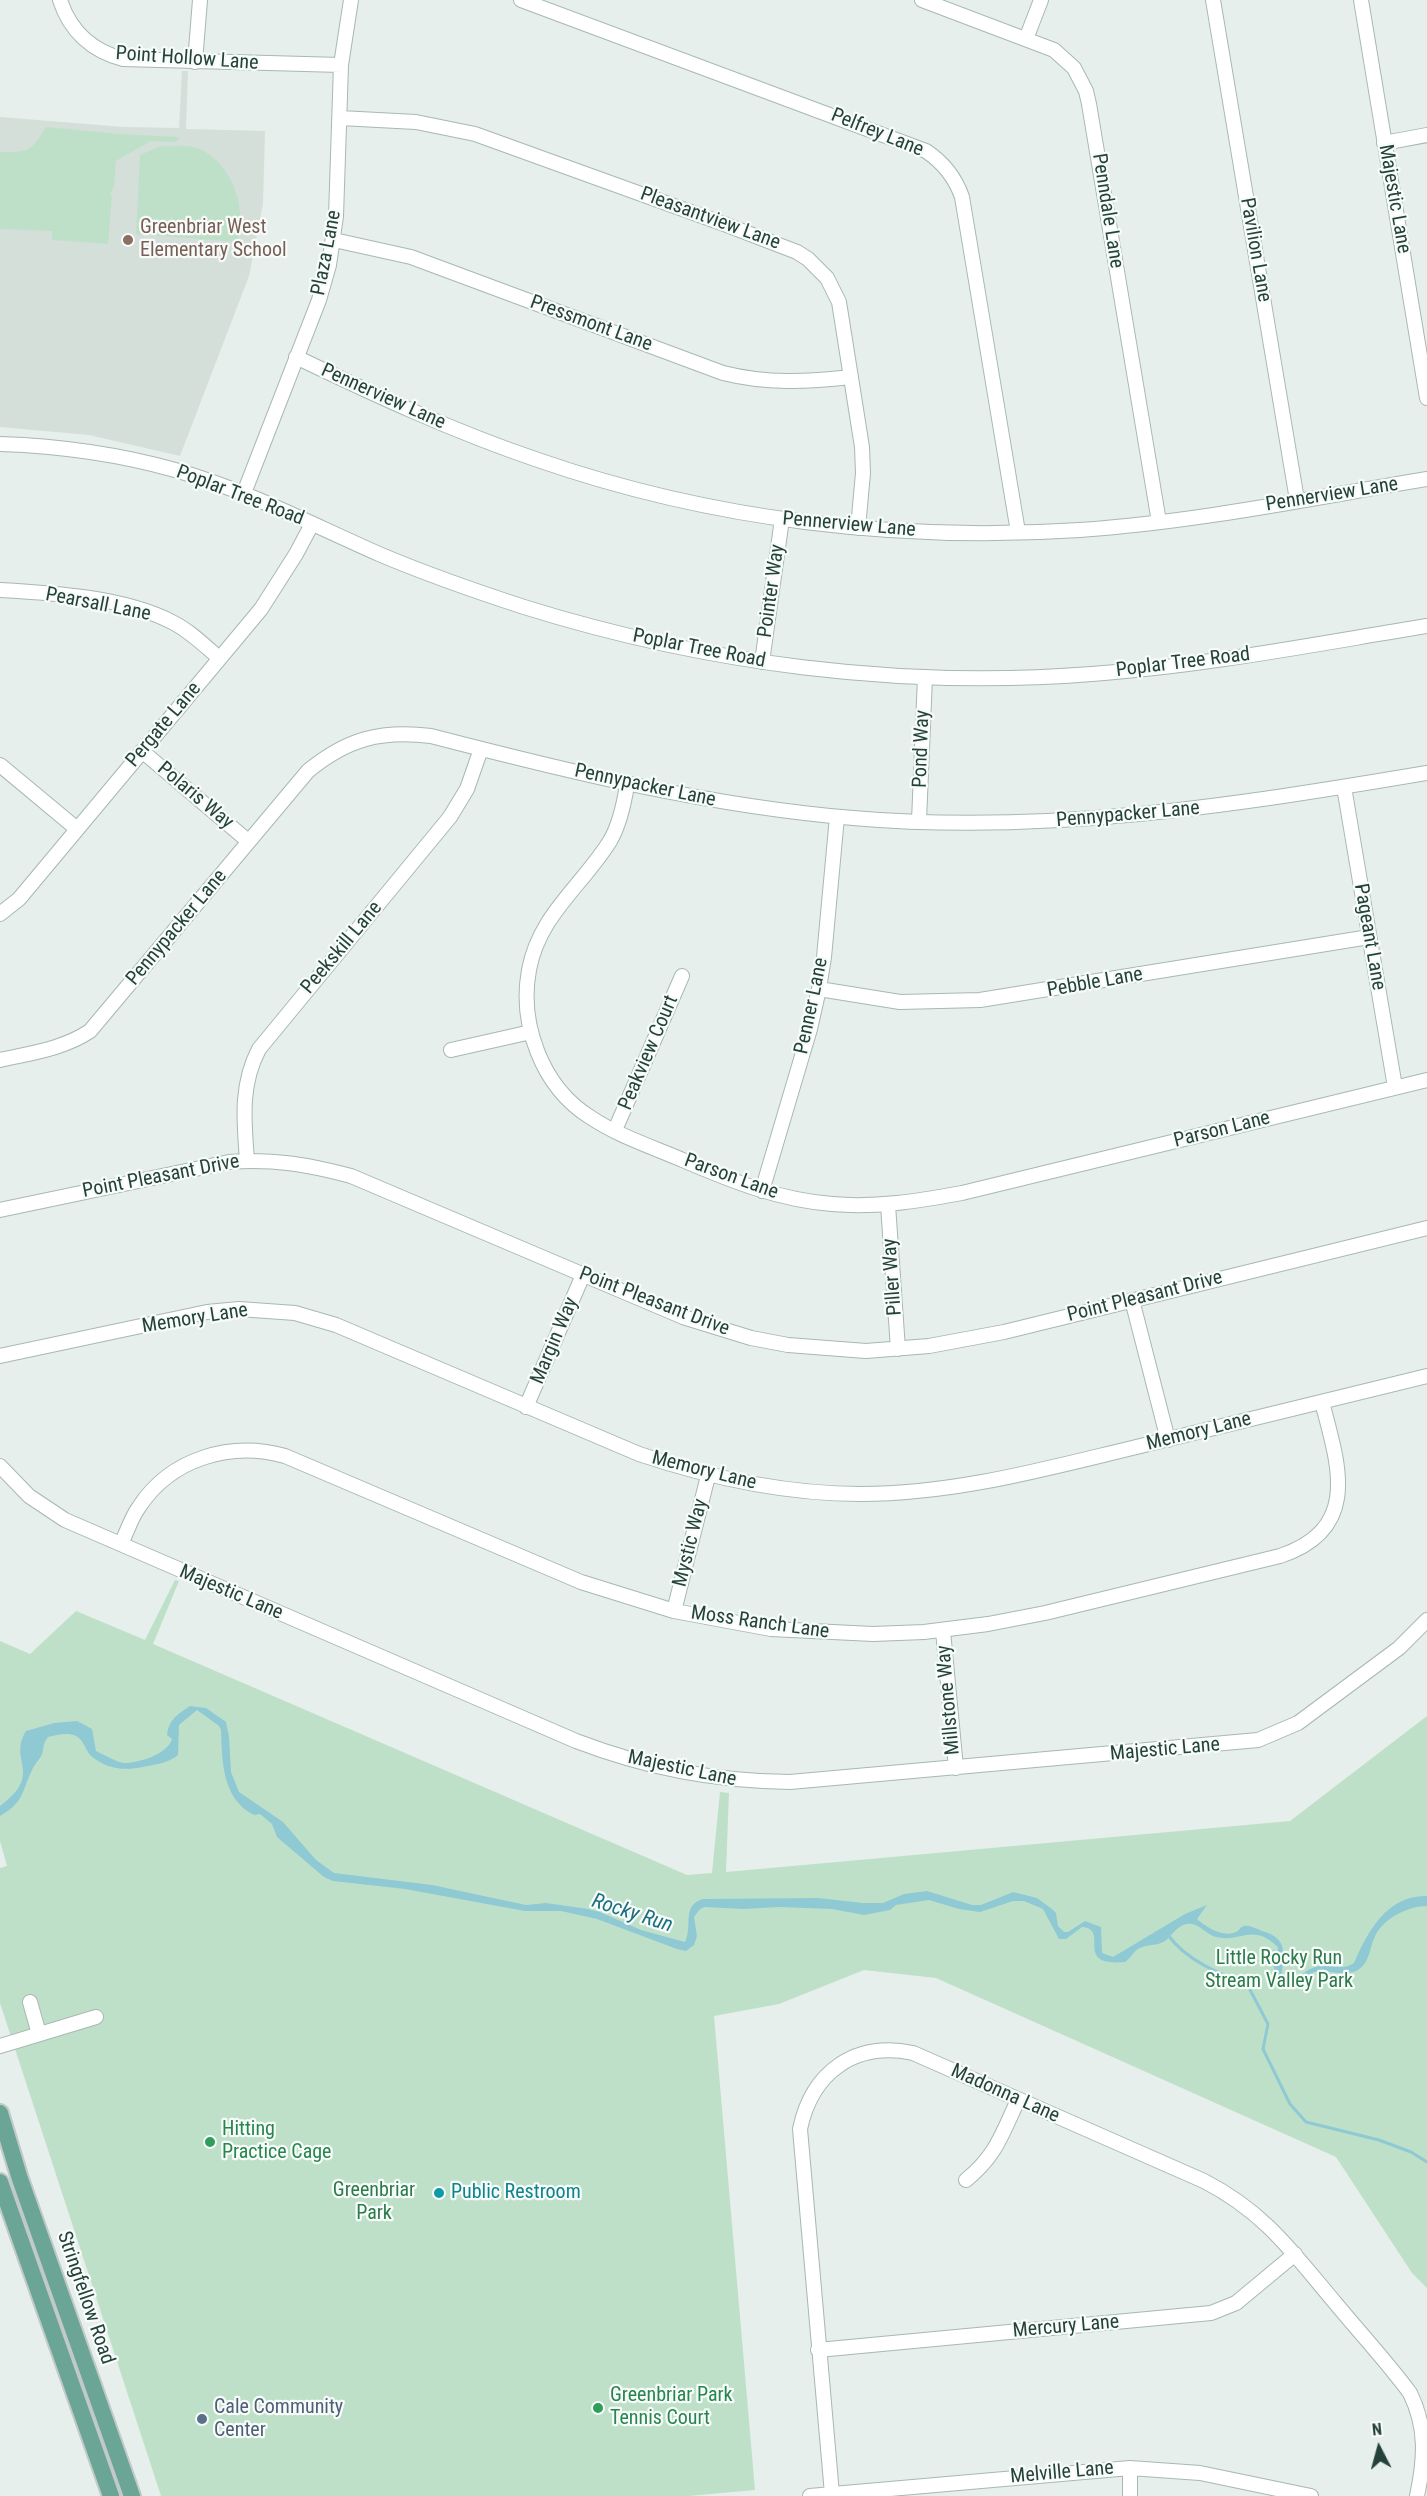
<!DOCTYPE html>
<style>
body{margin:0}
#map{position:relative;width:1427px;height:2496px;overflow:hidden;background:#e6efeb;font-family:"Roboto Condensed",sans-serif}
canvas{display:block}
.north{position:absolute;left:1349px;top:2418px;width:60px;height:60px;-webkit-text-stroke:4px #f7fbf9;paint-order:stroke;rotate:354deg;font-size:16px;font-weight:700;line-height:24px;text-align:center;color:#24423a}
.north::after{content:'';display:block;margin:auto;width:21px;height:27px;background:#24423a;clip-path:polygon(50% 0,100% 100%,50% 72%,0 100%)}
</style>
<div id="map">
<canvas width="1427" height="2496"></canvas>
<div class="north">N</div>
</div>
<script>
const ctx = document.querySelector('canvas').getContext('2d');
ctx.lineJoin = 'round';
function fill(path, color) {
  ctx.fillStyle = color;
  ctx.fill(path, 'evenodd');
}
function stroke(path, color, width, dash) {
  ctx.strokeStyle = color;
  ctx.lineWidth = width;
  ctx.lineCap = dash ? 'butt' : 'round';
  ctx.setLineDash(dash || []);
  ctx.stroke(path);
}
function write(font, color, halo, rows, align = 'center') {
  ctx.font = font + ' "Roboto Condensed",sans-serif';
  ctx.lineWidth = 4.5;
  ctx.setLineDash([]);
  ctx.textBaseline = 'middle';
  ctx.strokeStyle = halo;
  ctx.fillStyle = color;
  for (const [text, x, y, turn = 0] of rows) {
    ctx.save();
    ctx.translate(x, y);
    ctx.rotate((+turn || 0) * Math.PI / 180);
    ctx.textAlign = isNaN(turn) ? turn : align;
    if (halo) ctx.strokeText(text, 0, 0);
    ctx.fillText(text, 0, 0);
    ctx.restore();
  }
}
fill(new Path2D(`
 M182,71H188L186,129L265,131L263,204L249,276L180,456L89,435L0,427V117L124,127L179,128Z`), '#d4dfda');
fill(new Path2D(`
 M46,127L119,134L180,137L176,142L151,141L116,161L114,185L110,196H112L108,244L52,240V231L0,229V152C30,152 30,152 46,127Z
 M160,146C170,147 183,145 193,147C221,154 239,187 240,213C241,223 239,233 238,242L136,234L140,155Z
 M175,1580L179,1581L153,1644L687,1875L712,1873L720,1792L729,1793L726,1872L1290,1821L1427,1716V2288L1412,2273L1336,2157L936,1978L864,1970L779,2004L714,2016L755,2490L689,2496H161L0,2003V1868L7,1866L0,1841V1641L30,1654L76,1611L145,1640Z`), '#bfe0c8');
fill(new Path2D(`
 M190,1706L206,1708L226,1722L229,1736L231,1772L239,1792L283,1822L316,1860L334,1873L432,1885L526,1905L546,1903L588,1909L600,1912L641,1930L685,1942C693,1927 681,1905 703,1899L818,1898L863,1903H883L904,1894L927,1891L972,1905H981L1013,1892L1037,1898L1052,1909L1056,1913L1058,1926L1064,1932H1068L1085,1921L1101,1927L1102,1953L1113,1957L1185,1914L1207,1905L1197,1919C1206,1927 1223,1938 1236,1932C1242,1929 1238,1928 1244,1926C1249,1925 1257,1929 1262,1931C1289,1939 1283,1952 1282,1976L1289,1983H1293C1322,1951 1334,1976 1354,1963C1368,1931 1387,1895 1427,1896V1906C1408,1906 1381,1919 1374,1939C1369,1950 1369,1965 1356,1971C1343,1977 1328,1969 1314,1972C1283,2000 1271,1984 1274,1949L1277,1955L1278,1947C1252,1922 1241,1943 1216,1937C1206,1935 1199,1922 1187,1924C1176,1926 1173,1935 1165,1941C1158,1946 1146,1944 1138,1949C1133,1952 1131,1958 1125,1962C1072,1967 1111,1929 1082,1927L1066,1939H1059L1043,1909L1024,1901H1013L980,1912L959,1909L929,1900L896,1905L890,1910L864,1915L832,1909L779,1907L743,1909L705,1907L700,1909L694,1917L697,1936L694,1945L686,1951L677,1949L597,1919L561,1911H525L405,1889L333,1881L324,1877L277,1837L272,1824L260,1814L254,1815C222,1799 222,1761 221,1730L219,1726L197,1710L179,1725L178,1755C167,1764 155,1764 143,1767C123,1771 106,1769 90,1755C85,1749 83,1739 76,1736C67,1732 57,1735 48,1737C43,1743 44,1747 42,1754C40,1759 34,1765 32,1770C21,1793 25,1801 0,1816V1806C45,1773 7,1761 26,1731L54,1723L77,1721L92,1729L96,1751C102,1754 117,1762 123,1763C137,1764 168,1754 172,1739L167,1735C169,1719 178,1714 190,1706Z`), '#8ec9d4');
stroke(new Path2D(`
 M1168,1935C1186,1960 1219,1974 1247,1984L1268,2024L1263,2049L1290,2104L1306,2122L1379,2140L1411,2152L1427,2162`), '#8ec9d4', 3);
const minor = new Path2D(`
 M60,0C70,31 92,51 123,59L341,65
 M521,0L926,151C944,163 955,177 962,197L1018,532
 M922,0L1054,50L1074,68L1086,91L1089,104L1159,522
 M1213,0L1297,500
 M1361,0L1427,398
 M1026,39L1041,0
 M195,62L200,0
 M340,118L416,122L475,134L724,224L797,252L808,259L827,278L839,302L862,447L863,473L858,528
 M1384,143L1427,135
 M334,240L411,257L723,373C767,384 807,382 851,377
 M296,357C375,395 455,432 538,460C711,520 897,542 1080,530C1196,522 1312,498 1427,479
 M0,444C59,446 118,454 175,470C246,490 311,524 379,554C426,574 475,591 524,607C707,664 900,689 1092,674C1204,666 1316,644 1427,626
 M244,493L319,300L329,265L336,216L341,65L351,0
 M0,590C53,593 124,597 172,622C190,631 204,645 219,658
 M762,662L782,519
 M142,751L248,841
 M0,765L77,829
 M627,785C624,804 620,824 610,841C582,886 539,915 529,970C519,1024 542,1087 590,1117C618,1136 653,1147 685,1161C732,1181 779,1200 832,1204C876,1208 918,1201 962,1193L1427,1080
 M1344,787L1395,1087
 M919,821L925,677
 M0,914L19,899L261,609L296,554L312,524
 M819,989L900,1002L980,1000L1369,937
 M451,1050L531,1032
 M0,1060C31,1053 63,1049 90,1031L308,771C347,739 380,730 431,736C570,772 709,806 853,818C1047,835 1237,805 1427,773
 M615,1130L682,976
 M247,1160C244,1121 240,1085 259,1049L450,817L467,789L481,749
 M762,1191L810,1029L819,989L824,957L837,817
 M888,1205L898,1349
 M0,1210L229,1162C271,1158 310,1165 351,1176L683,1317L751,1338L788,1345L866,1351L929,1346L1004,1332L1427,1228
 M1132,1300L1168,1440
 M0,1356L207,1312L239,1309L295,1313L336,1325L639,1454C711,1478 785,1494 861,1494C951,1494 1037,1471 1124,1450C1225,1426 1326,1401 1427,1376
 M526,1407L583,1275
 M0,1466L29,1496L65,1520L576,1741C647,1768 713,1781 790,1782L1258,1740L1298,1723L1399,1648L1427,1620
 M121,1544C127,1532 131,1518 139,1507C171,1458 231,1441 285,1456L581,1582L674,1611L771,1629L873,1634L924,1632L988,1624L1045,1613L1280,1556C1362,1529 1338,1464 1322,1402
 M674,1611L708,1476
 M943,1631L956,1768
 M30,2002L39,2034
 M0,2046L96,2017
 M966,2180C996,2156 1002,2134 1018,2100
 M818,2350L1211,2313L1236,2303L1295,2254
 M1130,2468V2496
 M832,2494L800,2129C812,2072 855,2041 913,2053L1204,2181C1266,2213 1293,2253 1337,2305C1361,2334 1387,2362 1410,2393C1427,2428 1425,2458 1417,2496
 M810,2496L1130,2468L1200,2473L1311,2496`);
const major = new Path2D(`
 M0,2113L20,2179L132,2496
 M0,2182L111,2496`);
stroke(minor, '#a8b8b2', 16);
stroke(major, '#c2cac8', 20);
stroke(minor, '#fff', 14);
stroke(major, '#6aa596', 16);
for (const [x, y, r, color] of [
 [128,240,6,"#8d6e63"],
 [210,2142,6,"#2e9e5b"],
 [439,2193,6,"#0f9aa8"],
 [598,2408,6,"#2e9e5b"],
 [202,2419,6,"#5c6f8a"]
]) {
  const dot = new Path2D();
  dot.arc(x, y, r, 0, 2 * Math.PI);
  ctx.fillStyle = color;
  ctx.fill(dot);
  stroke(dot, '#f7fbf9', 2);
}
write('20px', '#24423a', '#f7fbf9', [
 ["Point Hollow Lane",187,59,4],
 ["Pelfrey Lane",877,133,22],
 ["Majestic Lane",1394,199,80],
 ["Penndale Lane",1107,211,81],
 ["Pleasantview Lane",710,219,20],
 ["Pavilion Lane",1255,250,80],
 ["Plaza Lane",327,253,-79],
 ["Pressmont Lane",591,324,20],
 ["Pennerview Lane",383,397,24],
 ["Pennerview Lane",1332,495,-9],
 ["Poplar Tree Road",240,496,21],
 ["Pennerview Lane",849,525,5],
 ["Pointer Way",772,591,-82],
 ["Pearsall Lane",98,605,11],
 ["Poplar Tree Road",699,649,11],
 ["Poplar Tree Road",1183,663,-7],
 ["Pergate Lane",164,725,-50],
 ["Pond Way",922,749,-88],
 ["Pennypacker Lane",645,786,12],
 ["Polaris Way",195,796,40],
 ["Pennypacker Lane",1128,815,-5],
 ["Pennypacker Lane",177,928,-50],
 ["Pageant Lane",1369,937,80],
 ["Peekskill Lane",342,948,-50],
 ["Pebble Lane",1095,983,-10],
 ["Penner Lane",812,1006,-78],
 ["Peakview Court",649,1053,-67],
 ["Parson Lane",1222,1130,-14],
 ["Point Pleasant Drive",161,1177,-11],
 ["Parson Lane",731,1177,20],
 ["Piller Way",893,1277,-94],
 ["Point Pleasant Drive",1145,1297,-14],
 ["Point Pleasant Drive",654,1302,21],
 ["Memory Lane",195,1319,-9],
 ["Margin Way",555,1341,-67],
 ["Memory Lane",1199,1432,-14],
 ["Memory Lane",704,1471,14],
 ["Mystic Way",691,1543,-76],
 ["Majestic Lane",231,1593,23],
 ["Moss Ranch Lane",760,1623,8],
 ["Millstone Way",949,1700,-95],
 ["Majestic Lane",1165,1750,-5],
 ["Majestic Lane",682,1769,12],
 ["Madonna Lane",1005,2094,24],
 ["Stringfellow Road",85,2298,71],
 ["Mercury Lane",1066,2327,-5],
 ["Melville Lane",1062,2473,-5]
]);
write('20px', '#785e54', '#f7fbf9', [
 ["Greenbriar West",140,228],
 ["Elementary School",140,251]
], 'left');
write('20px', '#2d7a4b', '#f7fbf9', [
 ["Little Rocky Run",1279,1959],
 ["Stream Valley Park",1279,1982],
 ["Greenbriar",374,2191],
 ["Park",374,2214]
]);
write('20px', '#27864d', '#f7fbf9', [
 ["Hitting",222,2130],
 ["Practice Cage",222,2153],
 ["Greenbriar Park",610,2396],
 ["Tennis Court",610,2419]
], 'left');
write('20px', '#0d838f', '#f7fbf9', [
 ["Public Restroom",451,2193]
], 'left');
write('20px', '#4e5e75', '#f7fbf9', [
 ["Cale Community",214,2408],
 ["Center",214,2431]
], 'left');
write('italic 21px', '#1c6f80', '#f7fbf9', [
 ["Rocky Run",632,1914,18]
]);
</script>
